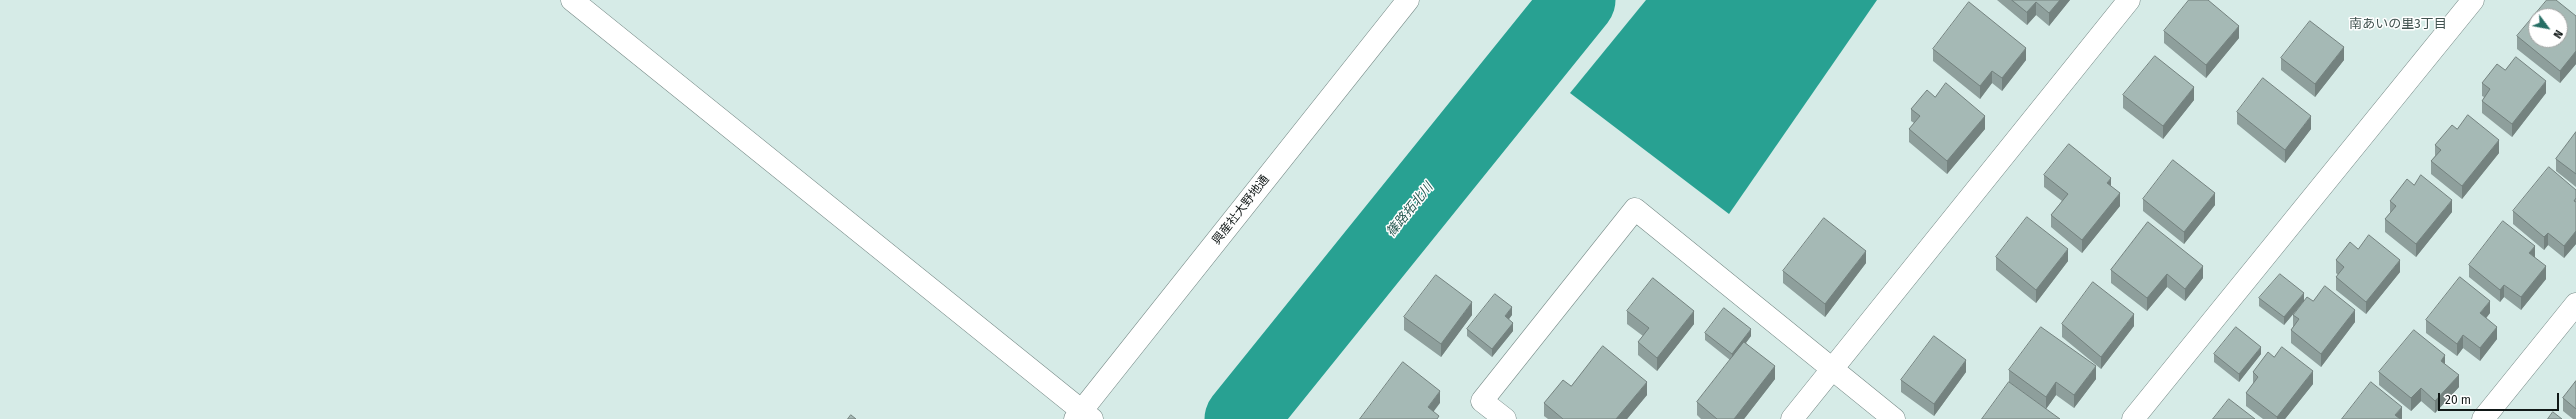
<!DOCTYPE html>
<meta charset="utf-8">
<style>
body{margin:0}
#map{position:relative;width:2576px;height:419px;overflow:hidden;background:#d6ebe7;font-family:"Fira Sans",sans-serif}
canvas{display:block}
.north{position:absolute;left:2528px;top:8px;width:40px;height:40px;box-sizing:border-box;background:#fff;border:1px solid #a0a3a2;border-radius:50%;rotate:122deg;font-size:11px;font-weight:700;line-height:16px;text-align:center;color:#111817}
.north::after{content:'';display:block;margin:auto;width:14px;height:18px;background:#276e65;clip-path:polygon(50% 0,100% 100%,50% 72%,0 100%)}
.scale{position:absolute;left:2438px;top:393px;width:121px;height:18px;box-sizing:border-box;border:2px solid #111817;border-top:0;padding-left:5px;font-size:12px;line-height:14px;white-space:nowrap;color:#111817;-webkit-text-stroke:3px #fff;paint-order:stroke}
</style>
<div id="map">
<canvas width="2576" height="419"></canvas>
<div class="north">N</div>
<div class="scale">20 m</div>
</div>
<script>
const ctx = document.querySelector('canvas').getContext('2d');
ctx.lineJoin = 'round';
function fill(path, color) {
  ctx.fillStyle = color;
  ctx.fill(path, 'evenodd');
}
function stroke(path, color, width, dash) {
  ctx.strokeStyle = color;
  ctx.lineWidth = width;
  ctx.lineCap = dash ? 'butt' : 'round';
  ctx.setLineDash(dash || []);
  ctx.stroke(path);
}
function write(font, color, halo, rows, align = 'center') {
  ctx.font = font + ' "Fira Sans","Noto Sans JP",sans-serif';
  ctx.lineWidth = 3;
  ctx.setLineDash([]);
  ctx.textBaseline = 'middle';
  ctx.strokeStyle = halo;
  ctx.fillStyle = color;
  for (const [text, x, y, turn = 0] of rows) {
    ctx.save();
    ctx.translate(x, y);
    ctx.rotate((+turn || 0) * Math.PI / 180);
    ctx.textAlign = isNaN(turn) ? turn : align;
    if (halo) ctx.strokeText(text, 0, 0);
    ctx.fillText(text, 0, 0);
    ctx.restore();
  }
}
fill(new Path2D(`
 M1646,0H1877L1729,214L1570,93Z`), '#28a192');
stroke(new Path2D(`
 M1241,419L1579,0`), '#28a192', 73);
const minor = new Path2D(`
 M572,0L1092,419
 M1075,419L1408,0
 M1505,419L1482,401L1635,209L1894,419
 M1792,419L2129,0
 M2133,419L2473,0
 M2483,419L2576,304`);
stroke(minor, '#778a87', 23);
stroke(minor, '#fff', 22);
fill(new Path2D(`
 M1997,0H2070L2049,26L2036,15L2027,25Z
 M2576,16V64L2560,83L2517,49V36Z
 M2164,31L2239,38L2206,78L2164,43Z
 M1933,49L2026,60L2002,91L1992,83L1980,99L1933,61Z
 M2281,58L2344,60L2315,97L2281,70Z
 M2505,70L2546,93L2512,137L2482,113V101L2484,97L2482,96V83Z
 M2123,95L2194,100L2163,139L2123,108Z
 M1935,97L1985,129L1947,174L1909,142V129L1914,123L1911,121V109Z
 M2237,112L2311,129L2285,163L2237,124Z
 M2457,129L2499,153L2462,199L2431,174V161L2435,156V145Z
 M2576,132V187L2556,171V159Z
 M2044,175L2111,186L2120,206L2082,253L2051,227V215L2062,201L2044,187Z
 M2576,190V244L2564,258L2548,245L2544,250L2513,224V211Z
 M2143,199L2215,205L2184,244L2143,211Z
 M2390,201L2452,212L2416,257L2385,232V219L2390,213Z
 M2148,222L2203,278L2185,301L2167,287L2147,311L2111,283V270Z
 M1996,257L2068,261L2036,303L1996,270Z
 M2535,257L2546,279L2521,310L2504,297L2500,302L2469,277V265Z
 M2336,260L2400,272L2366,314L2336,290V277L2338,275L2336,273Z
 M1866,263L1825,317L1783,283V271Z
 M2259,298L2304,301L2284,325L2259,306Z
 M2313,301L2355,322L2321,367L2291,343V330L2293,327V315Z
 M1627,311L1694,324L1657,371L1638,355V342L1643,336L1627,324Z
 M2490,313L2486,318L2497,339L2480,361L2463,348L2457,356L2426,333V320Z
 M1472,315L1441,357L1404,330V317Z
 M1512,315L1509,319L1513,331L1492,357L1467,336V329Z
 M2062,324L2134,326L2101,369L2062,337Z
 M1705,333L1751,336L1746,343L1775,379L1744,419H1701L1697,415V402L1730,360L1705,340Z
 M2214,354H2261L2239,382L2214,362Z
 M2274,357L2313,384L2285,419H2263L2246,406V393L2253,384V372Z
 M2445,365L2459,387L2435,413L2421,401L2411,411L2379,385V372Z
 M2009,370L2096,379L2074,408L2056,395L2046,409L2009,382Z
 M1966,372L1934,416L1901,392V380Z
 M2576,381V419H2573L2563,411V398Z
 M1571,386L1647,395L1627,419H1548L1544,416V403Z`), '#8e9f9c');
fill(new Path2D(`
 M2060,0H2070L2049,26V13Z
 M2036,2V15L2027,25V12Z
 M2239,26V38L2206,78V65Z
 M2344,47V60L2315,97V84Z
 M2026,48V60L2002,91V78Z
 M2576,51V64L2560,83V71Z
 M1992,71V83L1980,99V86Z
 M2546,81V93L2512,137V124Z
 M2194,87V100L2163,139V126Z
 M1985,116V129L1947,174V161Z
 M2311,116V129L2285,163V150Z
 M2499,140V153L2462,199V186Z
 M2111,178V190L2107,183Z
 M2120,193V206L2082,253V240Z
 M2215,193V205L2184,244V232Z
 M2452,200V212L2416,257V244Z
 M2576,231V244L2564,258V246Z
 M2548,233V245L2544,250V237Z
 M2535,246V258L2529,253Z
 M2068,249V261L2036,303V290Z
 M1866,251V263L1825,317V304Z
 M2400,260V272L2366,314V302Z
 M2203,266V278L2185,301V289Z
 M2546,266V279L2521,310V297Z
 M2167,274V287L2147,311V298Z
 M2504,285V297L2500,302V290Z
 M2304,293V301L2284,325V317Z
 M2490,301V313L2480,326V313Z
 M1472,302V315L1441,357V344Z
 M1512,307V315L1505,324V316Z
 M2355,310V322L2321,367V354Z
 M1694,311V324L1657,371V358Z
 M2134,314V326L2101,369V357Z
 M1513,323V331L1492,357V349Z
 M2497,327V339L2480,361V348Z
 M1751,329V336L1732,361V354Z
 M2463,335V348L2457,356V344Z
 M2261,347V354L2239,382V374Z
 M2445,355V368L2441,361Z
 M1966,360V372L1934,416V404Z
 M1775,366V379L1744,419H1734Z
 M2096,366V379L2074,408V395Z
 M2313,371V384L2285,419H2277V417Z
 M2459,375V387L2435,413V401Z
 M1647,382V395L1627,419H1616Z
 M2056,382V395L2046,409V397Z
 M2421,388V401L2411,411V398Z
 M1440,391V403L1428,419V407Z
 M2402,407V419H2395V415Z`), '#74827f');
const building = new Path2D(`
 M2012,0H2060L2049,13L2036,2L2027,12Z
 M2189,0H2208L2239,26L2206,65L2164,31Z
 M2547,0H2556L2576,16V51L2560,71L2517,36ZM2536,16H2560V40H2536Z
 M1969,2L2026,48L2002,78L1992,71L1980,86L1933,49Z
 M2310,21L2344,47L2315,84L2281,58Z
 M2155,56L2194,87L2163,126L2123,95Z
 M2516,57L2546,81L2512,124L2482,101L2490,89L2482,83L2497,64L2505,70Z
 M2263,78L2311,116L2285,150L2237,112Z
 M1946,83L1985,116L1947,161L1909,129L1920,116L1911,109L1927,90L1935,97Z
 M2468,115L2499,140L2462,186L2431,161L2441,150L2435,145L2452,125L2457,129Z
 M2576,132V174L2556,159Z
 M2069,144L2111,178L2107,183L2120,193L2082,240L2051,215L2068,194L2044,175Z
 M2173,160L2215,193L2184,232L2143,199Z
 M2549,167L2576,190V198L2574,201L2576,202V231L2564,246L2548,233L2544,237L2513,211Z
 M2421,175L2452,200L2416,244L2385,219L2396,206L2390,201L2407,179L2414,185Z
 M2027,217L2068,249L2036,290L1996,257Z
 M1824,218L1866,251L1825,304L1783,271Z
 M2503,221L2535,246L2529,253L2546,266L2521,297L2504,285L2500,290L2469,265Z
 M2148,222L2203,266L2185,289L2167,274L2147,298L2111,270Z
 M2369,235L2400,260L2366,302L2336,277L2344,267L2336,260L2350,242L2358,249Z
 M2280,274L2304,293L2284,317L2259,298Z
 M1436,275L1472,302L1441,344L1404,317Z
 M2460,277L2490,301L2480,313L2497,327L2480,348L2463,335L2457,344L2426,320Z
 M1653,278L1694,311L1657,358L1638,342L1649,328L1627,311Z
 M2093,282L2134,314L2101,357L2062,324Z
 M2325,286L2355,310L2321,354L2291,330L2299,319L2293,315L2307,297L2313,301Z
 M1495,294L1512,307L1505,316L1513,323L1492,349L1467,329Z
 M1724,308L1751,329L1732,354L1705,333Z
 M2041,327L2096,366L2074,395L2056,382L2046,397L2009,370Z
 M2236,327L2261,347L2239,374L2214,354Z
 M2414,330L2445,355L2441,361L2459,375L2435,401L2421,388L2411,398L2379,372Z
 M1934,336L1966,360L1934,404L1901,380Z
 M1744,342L1775,366L1734,419H1717L1697,402Z
 M1603,346L1647,382L1616,419H1563L1544,403L1563,380L1571,386Z
 M2282,347L2313,371L2277,417L2246,393L2258,377L2253,372L2268,352L2274,357Z
 M1403,362L1440,391L1428,407L1439,416L1437,419H1360Z
 M2576,381V409L2563,398Z
 M2009,382L2060,419H1982Z
 M2371,382L2402,407L2395,415L2400,419H2342Z
 M2229,399L2255,419H2213Z
 M2553,412L2562,419H2548Z
 M851,415L856,419H848Z`);
fill(building, '#a5b9b5');
stroke(building, '#74827f', 1);
write('12px', '#111817', '#fff', [
 ["興産社大野地通",1241,210,-52]
]);
write('13px', '#415350', '#fff', [
 ["南あいの里3丁目",2398,24]
]);
write('italic 13px', '#2b5b54', '#fff', [
 ["篠路拓北川",1410,210,-51]
]);
</script>
